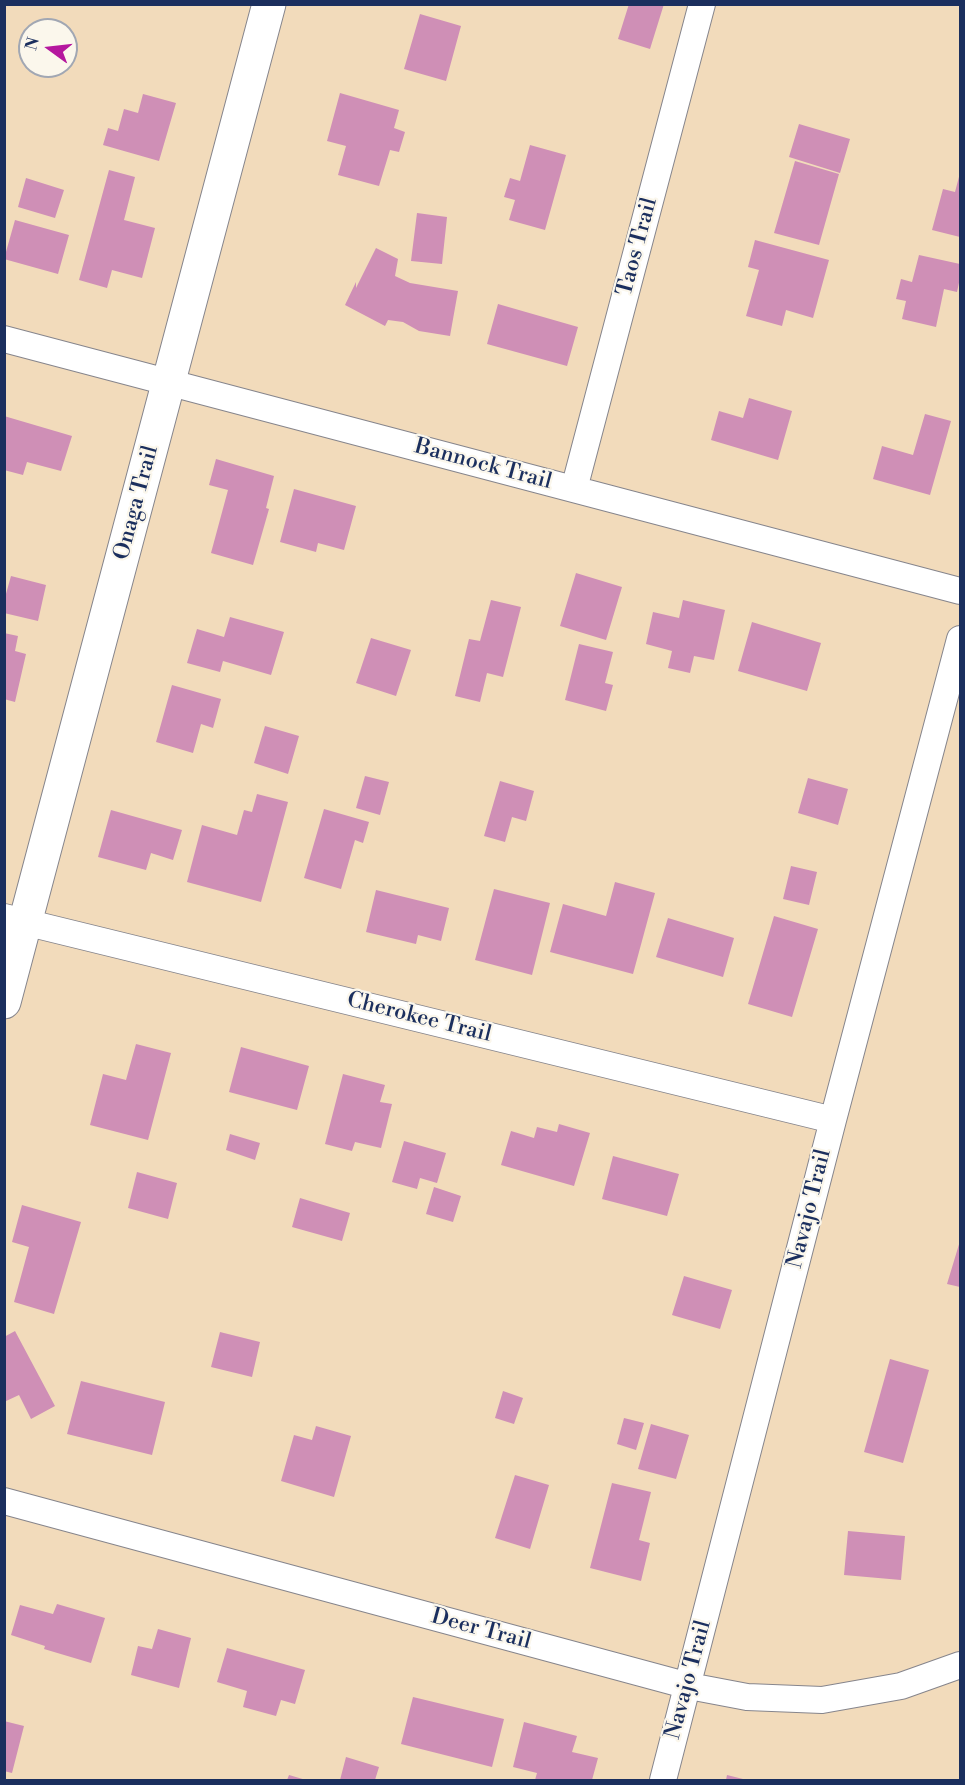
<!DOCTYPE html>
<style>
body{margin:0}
#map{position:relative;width:965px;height:1785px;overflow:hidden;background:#f2dbbb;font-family:"Libre Bodoni",serif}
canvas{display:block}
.frame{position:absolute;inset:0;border:6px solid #1b2f5e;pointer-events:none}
.north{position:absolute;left:18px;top:18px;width:60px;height:60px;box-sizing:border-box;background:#fbf7ec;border:2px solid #a1a7b3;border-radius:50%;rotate:285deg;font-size:16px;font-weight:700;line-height:24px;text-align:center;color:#1b2f5e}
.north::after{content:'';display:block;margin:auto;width:21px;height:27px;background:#b5179e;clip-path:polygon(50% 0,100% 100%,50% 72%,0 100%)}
</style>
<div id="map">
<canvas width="965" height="1785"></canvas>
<div class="frame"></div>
<div class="north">N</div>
</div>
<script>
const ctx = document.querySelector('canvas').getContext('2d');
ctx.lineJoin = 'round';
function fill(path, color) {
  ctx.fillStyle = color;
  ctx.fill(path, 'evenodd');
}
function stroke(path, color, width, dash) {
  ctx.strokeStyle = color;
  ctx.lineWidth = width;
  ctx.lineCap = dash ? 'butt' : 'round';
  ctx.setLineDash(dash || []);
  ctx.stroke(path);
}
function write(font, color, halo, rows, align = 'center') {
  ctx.font = font + ' "Libre Bodoni",serif';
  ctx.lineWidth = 4.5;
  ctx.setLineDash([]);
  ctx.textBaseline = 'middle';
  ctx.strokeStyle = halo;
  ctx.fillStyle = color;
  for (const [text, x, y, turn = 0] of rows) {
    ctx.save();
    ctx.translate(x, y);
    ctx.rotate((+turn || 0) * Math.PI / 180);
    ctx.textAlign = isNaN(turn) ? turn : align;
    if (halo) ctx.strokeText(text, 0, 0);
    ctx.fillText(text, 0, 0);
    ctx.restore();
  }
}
fill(new Path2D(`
 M629,4H664L650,49L618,39Z
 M420,14L461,26L446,81L404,69Z
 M340,93L399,110L394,128L405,132L399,152L390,150L379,186L338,175L346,146L327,141Z
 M143,94L176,103L159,161L103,145L108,128L118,131L124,109L138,113Z
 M799,124L850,139L840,173L789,157Z
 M530,145L566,155L545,230L509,220L515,200L504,197L510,178L520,181Z
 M795,161L839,174L819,245L774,233Z
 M109,170L135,177L124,220L155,228L142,278L112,270L107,288L79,280Z
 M960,173V237L932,230L943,189L955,192Z
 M26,178L64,190L55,218L18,207Z
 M417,213L447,217L442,264L411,261Z
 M15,220L69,235L58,274L4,259Z
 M755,240L829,260L813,318L786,310L782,326L746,316L759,270L748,267Z
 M376,248L398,259L395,276L410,283L458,291L450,336L419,331L403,322L388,320L385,326L345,305L356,282V288Z
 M919,255L960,264V278L957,292L944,289L936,327L902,319L906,301L896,299L901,279L912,282Z
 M498,304L578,327L567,366L487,344Z
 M749,398L792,411L778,460L711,440L719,411L743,418Z
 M925,414L951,421L930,495L873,479L882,446L913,455Z
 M4,416L72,436L61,471L27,462L23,475L4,470Z
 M216,459L274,476L266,508L269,509L253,565L211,553L228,490L209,485Z
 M294,489L356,506L344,550L318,543L316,552L280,542Z
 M576,573L622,587L606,640L560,626Z
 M11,576L46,585L38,621L4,613V601Z
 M491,600L521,607L503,677L487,673L480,702L455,696L469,639L480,641Z
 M683,600L725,610L714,660L694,656L690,673L668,668L672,651L646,644L653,612L679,618Z
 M230,617L284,632L271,675L223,661L220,672L187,663L197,629L224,637Z
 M752,622L821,643L807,691L738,671Z
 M4,633L18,636L15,651L26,654L15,702L4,699Z
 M371,638L411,650L396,696L356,683Z
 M579,644L613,652L605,683L613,685L606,711L565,700Z
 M172,685L221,699L213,728L201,724L193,753L156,742Z
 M265,726L299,736L288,774L254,763Z
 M365,776L389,782L380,815L356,808Z
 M808,778L848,789L838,825L798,813Z
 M500,781L534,791L526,821L512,817L505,842L484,836Z
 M257,794L288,802L261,902L187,882L202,825L237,835L244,810L252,812Z
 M324,809L369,822L363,843L355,840L341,889L304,878Z
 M111,810L182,830L173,860L151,853L146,870L98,857Z
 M791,866L817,872L809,905L783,899Z
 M615,882L655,893L633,974L550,952L563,904L606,916Z
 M494,889L550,903L532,975L475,960Z
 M376,890L449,908L441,941L418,935L416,944L366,932Z
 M774,916L818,929L792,1017L748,1004Z
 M668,918L734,938L723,977L656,957Z
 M136,1044L171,1053L148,1140L90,1125L103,1074L126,1080Z
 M241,1047L309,1066L297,1110L229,1092Z
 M343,1074L385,1085L380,1102L392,1104L381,1148L355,1142L352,1151L325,1144Z
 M559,1124L590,1133L574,1186L501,1165L511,1131L534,1138L537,1127L557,1132Z
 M230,1134L260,1143L255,1160L226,1150Z
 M404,1141L446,1153L437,1183L420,1178L417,1189L392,1182Z
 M613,1156L679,1174L667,1216L602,1199Z
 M137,1172L177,1183L168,1219L128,1208Z
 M434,1187L461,1196L453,1222L426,1214Z
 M300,1198L350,1213L342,1241L292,1227Z
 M22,1205L81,1222L54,1314L14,1302L29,1247L12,1242Z
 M960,1241V1287L947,1284Z
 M684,1276L732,1290L720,1329L672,1315Z
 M15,1331L55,1406L31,1419L19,1395L4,1402V1337Z
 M220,1332L260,1342L252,1377L211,1367Z
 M890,1359L929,1370L903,1463L864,1452Z
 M81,1381L165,1402L152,1455L67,1434Z
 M503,1391L523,1398L514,1424L495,1418Z
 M624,1418L644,1423L636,1450L617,1444Z
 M651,1424L689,1435L676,1479L638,1469Z
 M316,1426L351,1436L334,1497L281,1481L294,1435L312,1440Z
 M515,1475L549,1485L530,1549L495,1538Z
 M612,1483L651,1492L639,1540L650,1543L641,1581L590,1568Z
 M848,1531L905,1536L901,1580L844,1575Z
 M57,1604L105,1618L91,1663L44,1649L45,1646L11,1635L20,1605L53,1614Z
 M158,1629L191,1638L179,1688L131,1675L138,1646L152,1649Z
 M227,1648L305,1670L295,1704L281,1700L276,1716L243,1707L247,1691L217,1682Z
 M413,1697L504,1719L492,1767L401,1744Z
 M4,1721L24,1726L12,1773L4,1771Z
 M524,1722L577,1736L572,1752L598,1758L592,1780H535L537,1773L513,1767Z
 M346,1757L379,1767L375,1780H340Z
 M289,1775L306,1780H287Z
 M727,1775L747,1780H726Z`), '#cf8fb6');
const minor = new Path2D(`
 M4,339L960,591
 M574,489L702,4
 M4,917L833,1120
 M4,1501L689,1686L747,1697L822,1700L901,1686L960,1665
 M663,1780L833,1120L960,639`);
const tertiary = new Path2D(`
 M4,1002L269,4`);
stroke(minor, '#86858c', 28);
stroke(tertiary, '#86858c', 35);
stroke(minor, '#fff', 26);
stroke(tertiary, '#fff', 33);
write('22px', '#1b2f5e', '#fbf7ec', [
 ["Taos Trail",638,247,-75],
 ["Bannock Trail",483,465,15],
 ["Onaga Trail",137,503,-75],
 ["Cherokee Trail",419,1018,14],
 ["Navajo Trail",810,1209,-76],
 ["Deer Trail",481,1630,15],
 ["Navajo Trail",689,1680,-75]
]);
</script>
